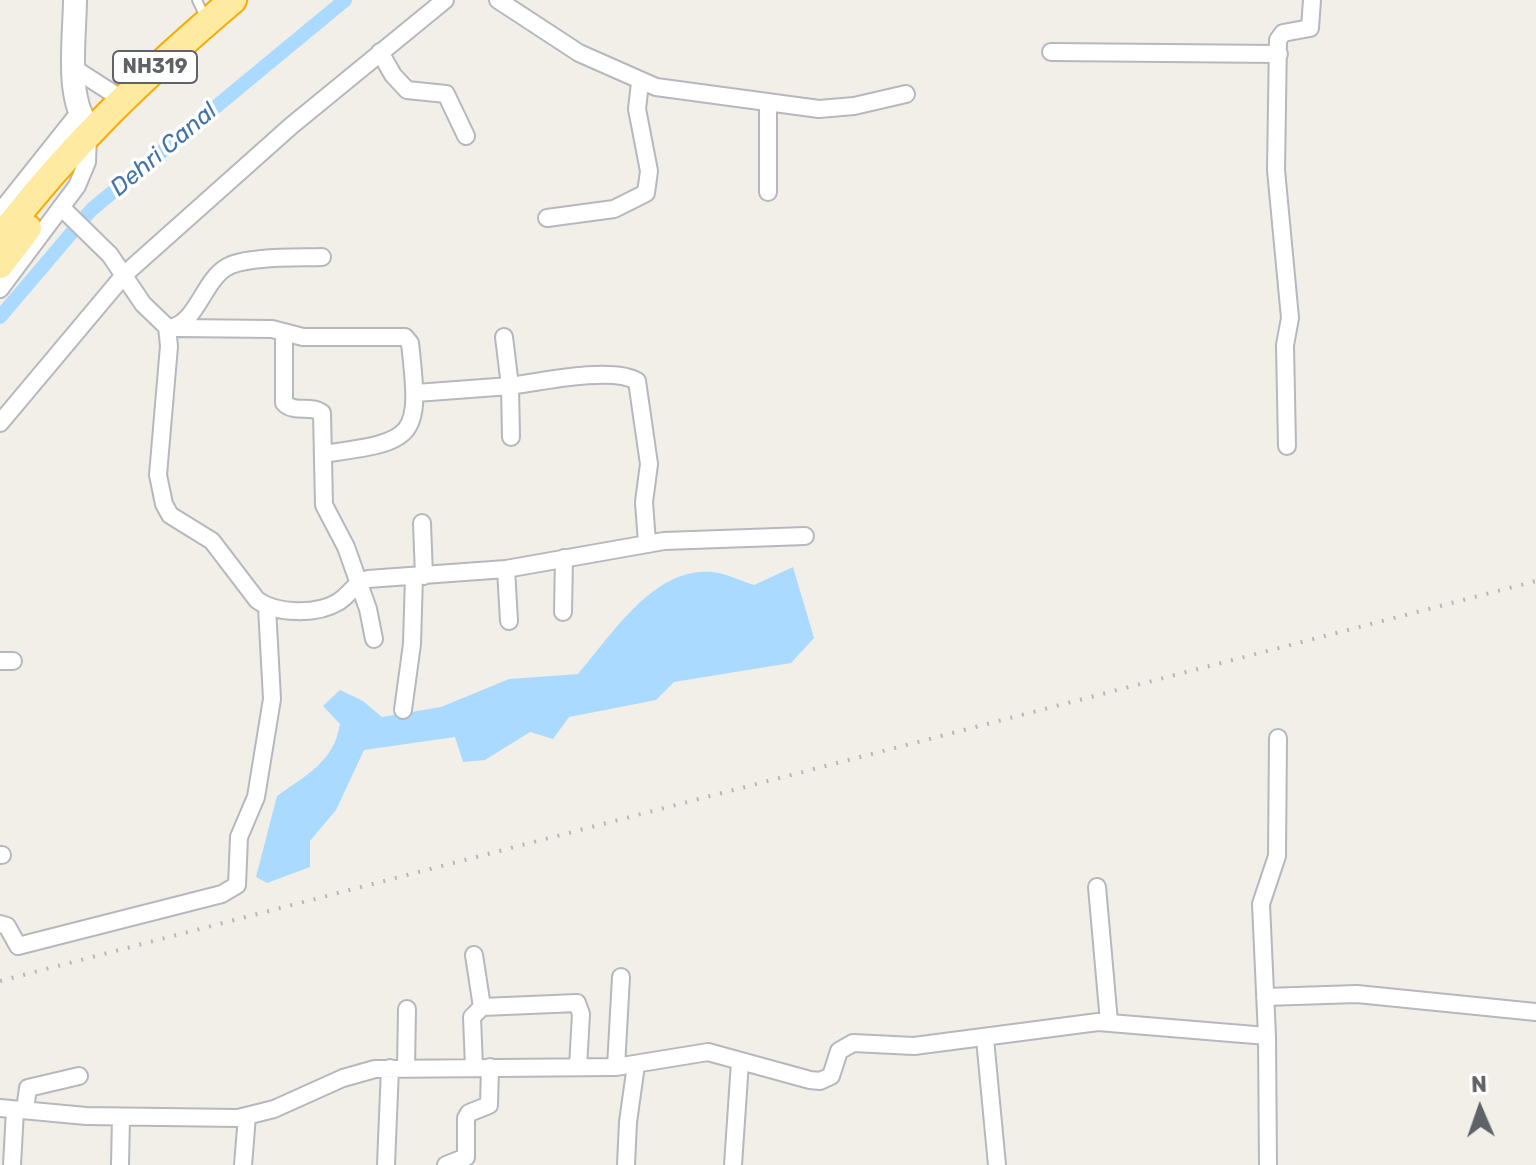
<!DOCTYPE html>
<style>
body{margin:0}
#map{position:relative;width:1536px;height:1165px;overflow:hidden;background:#f1efe8;font-family:Rubik,sans-serif}
canvas{display:block}
.north{position:absolute;left:1440px;top:1069px;width:80px;height:80px;-webkit-text-stroke:6px #fff;paint-order:stroke;rotate:358deg;font-size:22px;font-weight:700;line-height:32px;text-align:center;color:#5f6368}
.north::after{content:'';display:block;margin:auto;width:28px;height:36px;background:#5f6368;clip-path:polygon(50% 0,100% 100%,50% 72%,0 100%)}
</style>
<div id="map">
<canvas width="1536" height="1165"></canvas>
<div class="north">N</div>
</div>
<script>
const ctx = document.querySelector('canvas').getContext('2d');
ctx.lineJoin = 'round';
function fill(path, color) {
  ctx.fillStyle = color;
  ctx.fill(path, 'evenodd');
}
function stroke(path, color, width, dash) {
  ctx.strokeStyle = color;
  ctx.lineWidth = width;
  ctx.lineCap = dash ? 'butt' : 'round';
  ctx.setLineDash(dash || []);
  ctx.stroke(path);
}
function write(font, color, halo, rows, align = 'center') {
  ctx.font = font + ' Rubik,sans-serif';
  ctx.lineWidth = 7;
  ctx.setLineDash([]);
  ctx.textBaseline = 'middle';
  ctx.strokeStyle = halo;
  ctx.fillStyle = color;
  for (const [text, x, y, turn = 0] of rows) {
    ctx.save();
    ctx.translate(x, y);
    ctx.rotate((+turn || 0) * Math.PI / 180);
    ctx.textAlign = isNaN(turn) ? turn : align;
    if (halo) ctx.strokeText(text, 0, 0);
    ctx.fillText(text, 0, 0);
    ctx.restore();
  }
}
fill(new Path2D(`
 M793,567L814,638L791,663L674,682L656,700L569,717L553,739L530,732L485,760L463,762L455,737L364,750L336,810L310,841V867L267,883L256,877L277,796C306,775 334,762 340,724L323,706L340,690L363,701L382,717L441,707L509,679L578,674C611,636 654,566 712,572C726,573 741,581 754,585Z`), '#aadaff');
stroke(new Path2D(`
 M0,317L91,210L345,0`), '#aadaff', 14);
const service = new Path2D(`
 M197,0L205,17`);
const minor = new Path2D(`
 M498,0L579,53L656,87L819,109L854,106L906,94
 M380,52L393,75L407,90L446,94L466,136
 M1051,52L1279,54
 M75,69L120,98
 M768,102V192
 M61,207L110,255L143,304L167,327L169,346L158,475L164,504L170,515L212,541L257,600C276,614 317,615 338,602C350,595 353,584 368,579L506,569L664,541L805,536
 M0,212L78,114
 M547,218L614,209L646,193L649,171L637,109L640,83
 M0,289L77,186L87,162L88,135
 M173,327C196,322 205,279 227,267C246,256 298,258 322,257
 M177,328L272,329L303,337H405L410,343C421,439 417,441 323,454
 M284,332V403C295,414 311,404 322,413L324,505L346,547L368,609L374,639
 M504,337L510,386C539,382 612,366 637,381L649,464L644,502L647,543
 M416,393L510,386L511,437
 M0,423L125,274L291,126L445,0
 M1287,446L1285,345L1290,318L1276,170L1278,40L1283,33L1310,28L1312,0
 M422,523L424,576
 M506,569L509,621
 M563,612L564,558
 M0,661H13
 M403,710L412,644L414,576
 M0,855H2
 M1097,887L1109,1022
 M0,924L7,926L18,946L222,894L237,885L239,837L256,797L272,699L267,607
 M1265,997L1357,994L1536,1012
 M482,1007L577,1003L581,1014L578,1067
 M1267,1036L1268,1165
 M985,1039L997,1165
 M474,1067L472,1017L482,1007L474,955
 M616,1067L621,977
 M406,1068L407,1009
 M0,1108L86,1116L238,1118L274,1109L343,1078L375,1069L616,1067L708,1052L810,1080L820,1081L831,1076L839,1051L853,1043L914,1046L1098,1022L1267,1036L1261,904L1277,856L1278,738
 M25,1110L28,1088L79,1076
 M12,1165L15,1110
 M120,1165L121,1117
 M243,1165L247,1116
 M386,1165L390,1068
 M446,1165L466,1157V1118L469,1113L489,1105L490,1067
 M626,1165L628,1122L636,1065
 M733,1165L740,1062`);
const secondary = new Path2D(`
 M75,0C75,35 64,107 92,129`);
const trunk = new Path2D(`
 M0,238C68,148 147,73 233,0
 M0,265L28,228`);
stroke(service, '#b5b8bc', 12);
stroke(minor, '#b5b8bc', 20);
stroke(secondary, '#b6babf', 26);
stroke(trunk, '#f9ab00', 30);
stroke(service, '#fff', 8);
stroke(minor, '#fff', 16);
stroke(secondary, '#fff', 22);
stroke(trunk, '#feeaa1', 26);
stroke(new Path2D(`
 M0,981L1536,581`), '#b6b7b8', 4, [2, 10]);
for (const [x, y, w] of [
 [155,67,84]
]) {
  const box = new Path2D();
  box.roundRect(x - w / 2, y - 16, w, 32, 6);
  ctx.fillStyle = '#fff';
  ctx.fill(box);
  stroke(box, '#5f6368', 2);
}
write('bold 20px', '#5f6368', null, [
 ["NH319",155,67]
]);
write('italic 24px', '#4174aa', '#fff', [
 ["Dehri Canal",164,150,-40]
]);
</script>
